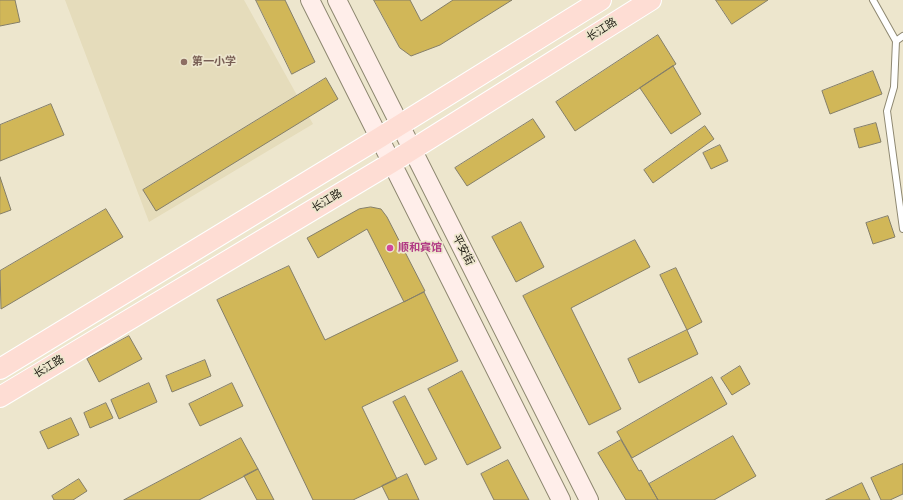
<!DOCTYPE html>
<meta charset="utf-8">
<style>
body{margin:0}
canvas{display:block;background:#ede6cd}
</style>
<canvas width="903" height="500"></canvas>
<script>
const ctx = document.querySelector('canvas').getContext('2d');
ctx.lineJoin = 'round';
function fill(path, color) {
  ctx.fillStyle = color;
  ctx.fill(path, 'evenodd');
}
function stroke(path, color, width, dash) {
  ctx.strokeStyle = color;
  ctx.lineWidth = width;
  ctx.lineCap = dash ? 'butt' : 'round';
  ctx.setLineDash(dash || []);
  ctx.stroke(path);
}
function write(font, color, halo, rows, align = 'center') {
  ctx.font = font + ' "Space Grotesk","Noto Sans SC",sans-serif';
  ctx.lineWidth = 3.5;
  ctx.setLineDash([]);
  ctx.textBaseline = 'middle';
  ctx.strokeStyle = halo;
  ctx.fillStyle = color;
  for (const [text, x, y, turn = 0] of rows) {
    ctx.save();
    ctx.translate(x, y);
    ctx.rotate((+turn || 0) * Math.PI / 180);
    ctx.textAlign = isNaN(turn) ? turn : align;
    if (halo) ctx.strokeText(text, 0, 0);
    ctx.fillText(text, 0, 0);
    ctx.restore();
  }
}
fill(new Path2D(`
 M65,0H244L313,124L149,222Z`), '#e5dcbb');
const building = new Path2D(`
 M0,0H15L20,22L0,26Z
 M256,0H285L315,62L292,74Z
 M374,0H410L421,21L453,0H512L440,45L411,56L400,48Z
 M716,0H768L732,24Z
 M658,35L676,64L575,131L556,102Z
 M673,66L701,114L671,134L640,88Z
 M873,71L882,94L830,114L822,91Z
 M326,78L338,99L156,211L143,190Z
 M51,104L64,135L0,161V125Z
 M533,119L545,137L467,186L455,168Z
 M876,123L881,142L859,148L854,129Z
 M705,126L714,139L653,183L644,170Z
 M720,145L728,161L711,169L703,153Z
 M0,177L11,210L0,214Z
 M371,207L381,209L387,217L425,291L404,302L367,229L318,258L307,238L359,209Z
 M106,209L123,237L1,309L0,271Z
 M888,216L895,237L873,244L866,223Z
 M521,222L544,267L516,282L492,237Z
 M635,240L650,267L571,308L621,409L589,425L523,296Z
 M289,266L325,340L424,292L458,361L362,407L397,479L353,500H313L217,300Z
 M676,268L702,322L687,330L660,275Z
 M687,330L698,354L639,383L628,359Z
 M129,336L142,359L99,382L87,359Z
 M205,360L211,376L172,392L166,376Z
 M740,366L750,384L732,395L721,378Z
 M462,371L501,448L467,465L428,389Z
 M712,377L727,404L632,458L617,432Z
 M149,383L157,402L119,419L111,400Z
 M232,383L243,406L200,426L189,404Z
 M405,396L437,459L425,465L393,402Z
 M106,403L113,418L90,428L84,413Z
 M71,418L79,435L48,449L40,432Z
 M733,436L756,476L714,500H658L649,484Z
 M241,438L258,469L199,500H124Z
 M621,440L639,471L641,470L658,500H626L598,453Z
 M508,460L529,500H494L481,474Z
 M903,464V494L890,500H881L871,478Z
 M258,469L274,500H257L244,476Z
 M407,474L419,500H389L382,486Z
 M79,479L87,491L73,500H54L52,496Z
 M862,483L870,500H826Z`);
fill(building, '#d1b758');
stroke(building, '#857f69', 1);
const lane = new Path2D(`
 M873,0L896,41
 M903,36L896,41L894,87L887,111L903,229`);
const secondary = new Path2D(`
 M310,0L561,500
 M337,0L589,500`);
const primary = new Path2D(`
 M0,369L379,138L601,0
 M0,397L391,163L651,0`);
stroke(lane, '#8e8871', 8);
stroke(secondary, '#8e8871', 20);
stroke(primary, '#fff', 22);
stroke(lane, '#fff', 6);
stroke(secondary, '#ffeeea', 18);
stroke(primary, '#feddd4', 20);
for (const [x, y, r, color] of [
 [184,62,4,"#8d6e63"],
 [390,248,4,"#d1479c"]
]) {
  const dot = new Path2D();
  dot.arc(x, y, r, 0, 2 * Math.PI);
  ctx.fillStyle = color;
  ctx.fill(dot);
  stroke(dot, '#ede6cd', 1.5);
}
write('11px', '#201d14', '#ede6cd', [
 ["长江路",602,30,-32],
 ["长江路",327,201,-31],
 ["平安街",463,250,63],
 ["长江路",49,367,-31]
]);
write('bold 11px', '#785e54', '#ede6cd', [
 ["第一小学",192,62]
], 'left');
write('bold 11px', '#b23c85', '#ede6cd', [
 ["顺和宾馆",398,248]
], 'left');
</script>
